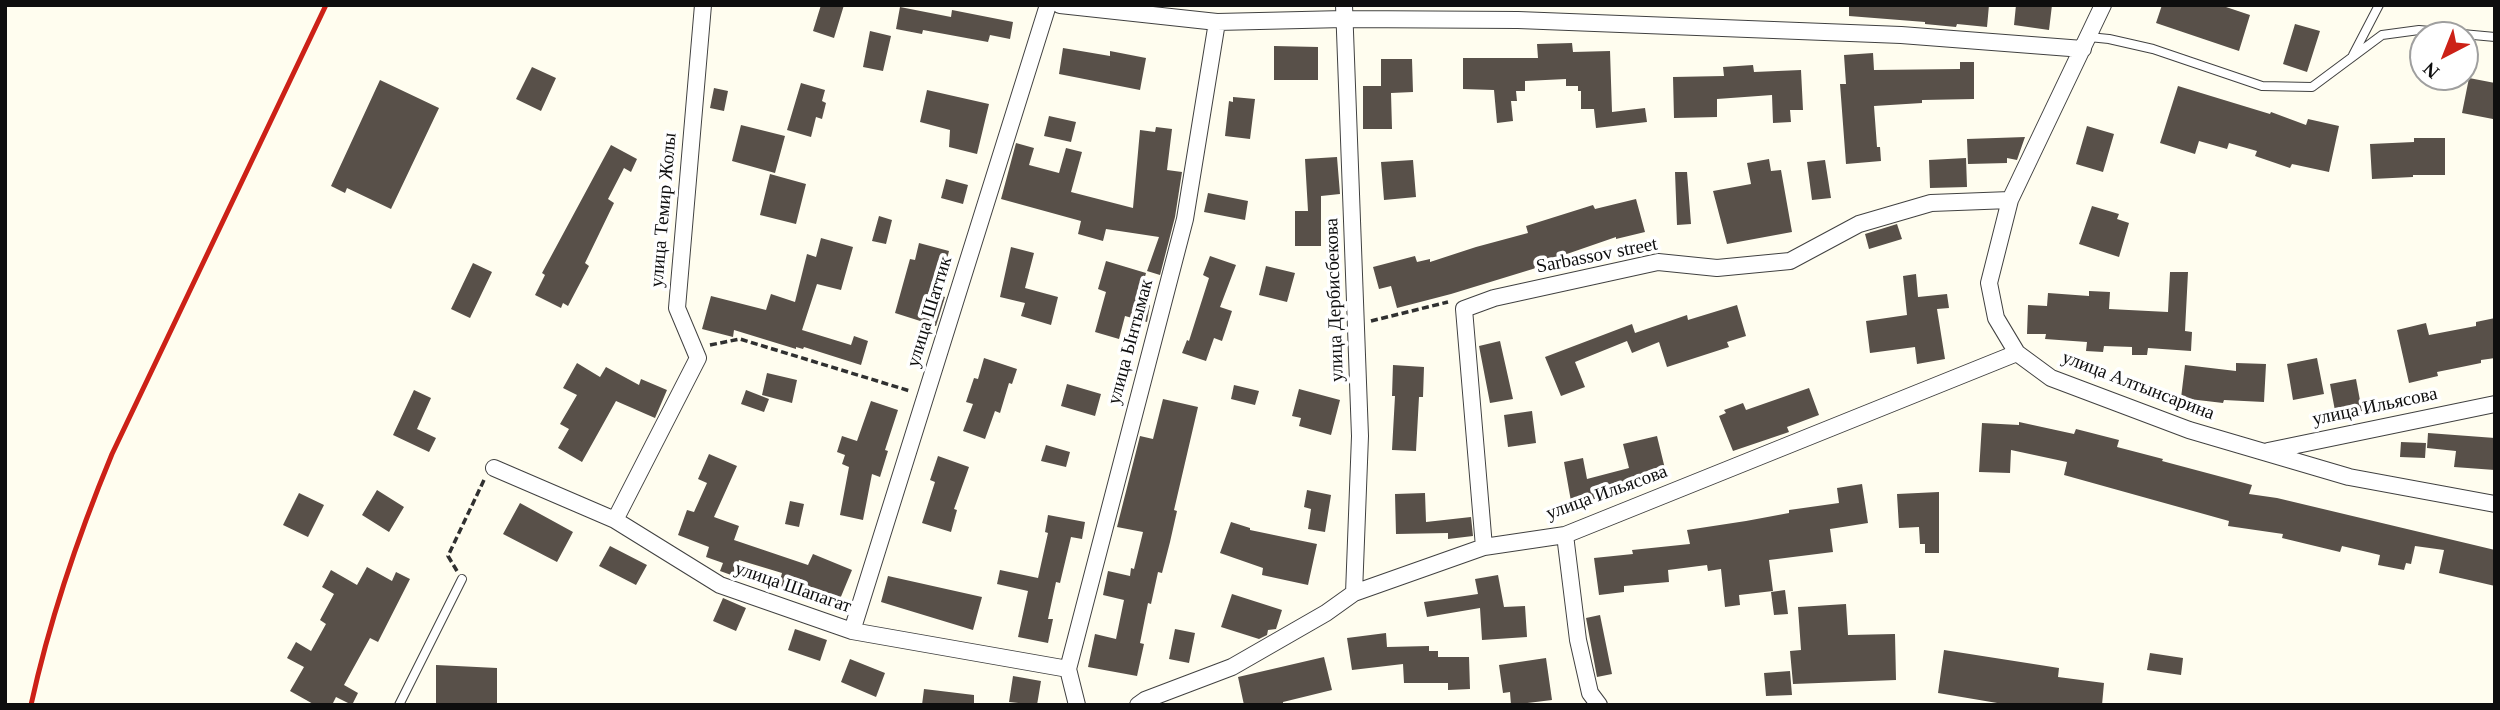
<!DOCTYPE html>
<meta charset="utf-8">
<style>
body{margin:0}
#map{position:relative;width:2500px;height:710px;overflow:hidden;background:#fffdef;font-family:"Times New Roman",serif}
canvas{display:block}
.frame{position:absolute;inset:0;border:7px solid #0e0e0e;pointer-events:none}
.north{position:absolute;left:2409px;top:21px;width:70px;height:70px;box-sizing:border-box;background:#fff;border:2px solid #9f9f9f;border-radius:50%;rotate:222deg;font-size:19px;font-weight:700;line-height:28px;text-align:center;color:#0e0e0e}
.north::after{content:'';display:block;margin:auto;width:24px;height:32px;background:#cc2117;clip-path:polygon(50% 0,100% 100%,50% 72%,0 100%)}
</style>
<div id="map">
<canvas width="2500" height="710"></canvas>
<div class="frame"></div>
<div class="north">N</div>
</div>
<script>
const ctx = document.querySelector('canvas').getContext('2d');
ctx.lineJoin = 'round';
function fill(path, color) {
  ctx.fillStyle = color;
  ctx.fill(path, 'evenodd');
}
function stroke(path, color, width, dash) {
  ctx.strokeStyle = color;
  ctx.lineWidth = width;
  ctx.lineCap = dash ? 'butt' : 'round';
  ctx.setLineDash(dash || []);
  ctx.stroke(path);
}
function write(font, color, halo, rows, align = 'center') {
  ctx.font = font + ' "Times New Roman",serif';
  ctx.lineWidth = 7;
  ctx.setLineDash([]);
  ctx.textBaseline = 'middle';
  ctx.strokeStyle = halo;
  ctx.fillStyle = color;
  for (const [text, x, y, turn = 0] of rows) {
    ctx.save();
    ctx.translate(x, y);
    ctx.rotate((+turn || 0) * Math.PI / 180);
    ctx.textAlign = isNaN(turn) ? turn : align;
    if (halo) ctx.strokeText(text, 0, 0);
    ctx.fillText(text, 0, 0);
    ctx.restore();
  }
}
fill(new Path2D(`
 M821,5H844L834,38L813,31Z
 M1849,5H1989L1987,27L1957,24L1956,27L1925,24V22L1849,16Z
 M2016,5H2052L2049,30L2014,25Z
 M2162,5H2220L2250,15L2239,51L2156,23Z
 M900,7L951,17L952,10L1013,22L1010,39L990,35L988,42L923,30L922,34L896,29Z
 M2295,24L2320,31L2307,72L2283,64Z
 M870,31L891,36L883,71L863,67Z
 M1572,43L1573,52L1610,51L1612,112L1645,108L1647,122L1596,128L1594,109H1581V91H1578V86H1566V79L1525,81V91H1516L1517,101H1511L1513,121L1497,123L1494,90L1463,89V58H1538L1537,44Z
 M1274,46L1318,47V80H1274Z
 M1063,48L1110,56V51L1146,58L1140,90L1059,74Z
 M1873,53L1874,70L1960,69V62H1974V99L1922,100V103L1874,106L1877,147H1880L1881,161L1846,164L1840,84H1846L1844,55Z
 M1381,59H1412L1413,92L1391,93L1392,129H1363V86H1381Z
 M1753,65L1754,72L1801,70L1803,110H1790L1791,122L1773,123L1772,95L1717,99V117L1674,118L1673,77L1724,76L1723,67Z
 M532,67L556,78L541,111L516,99Z
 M2469,78L2495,83L2493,119L2462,113Z
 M380,80L439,108L391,209L347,188L345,193L331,186Z
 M801,83L825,90L822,101L826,103L822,119L816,117L811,137L787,130Z
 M2178,86L2270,114L2271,112L2306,125L2308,119L2339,126L2329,172L2292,164L2290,168L2255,156L2257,151L2229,143L2227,149L2199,141L2195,154L2160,143Z
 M714,88L728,91L724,111L710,108Z
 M927,90L989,104L977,154L949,147L950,130L920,122Z
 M1233,97L1255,99L1250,139L1225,136L1229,101L1233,102Z
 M1049,116L1076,122L1071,142L1044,136Z
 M741,125L785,136L775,173L732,161Z
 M2087,126L2114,134L2103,172L2076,164Z
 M1156,127L1172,129L1167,170L1182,172L1175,217L1160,275L1147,271L1159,237L1106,229L1103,241L1078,234L1081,221L1001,199L1016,143L1034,148L1029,165L1059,173L1066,148L1082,152L1071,192L1133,208L1140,130L1155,132Z
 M2025,137L2017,160L2007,158V163L1968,164L1967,139Z
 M2414,138H2445V175H2413V177L2372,179L2370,144L2414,142Z
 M611,145L637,159L631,172L624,168L608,199L614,203L585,263L589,266L568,306L563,303L561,308L535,295L545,275L542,273Z
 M1337,157L1340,194L1321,196V246H1295V211H1308L1305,159Z
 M1966,158L1967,187L1930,188L1929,160Z
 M1769,159L1771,171L1781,170L1792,232L1727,244L1713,191L1751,184L1747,163Z
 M1413,160L1416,197L1384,200L1381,162Z
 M1825,160L1831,198L1812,200L1807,162Z
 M1675,172H1687L1691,224L1677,225Z
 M770,174L806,184L796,224L760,215Z
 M946,179L968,185L963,204L941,198Z
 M1208,193L1248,201L1245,220L1204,212Z
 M1636,199L1645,232L1616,239V237L1535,265L1536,268L1451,294L1397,308L1391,286L1379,289L1373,267L1415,256L1417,262L1430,259V262L1476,247L1528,233L1526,226L1593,205L1595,209Z
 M2092,206L2119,214L2117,219L2129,223L2119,257L2079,244Z
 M879,216L892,220L886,244L872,241Z
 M1897,224L1902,239L1869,249L1865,234Z
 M821,238L853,247L841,290L817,284L802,330L851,345L854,336L868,341L861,365L804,347L803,349L796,347V349L734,330L733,337L702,329L711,296L766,310L771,294L795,302L807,254L816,257Z
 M919,243L949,251L938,295L945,297L936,326L895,313L910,259L915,260Z
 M1011,247L1034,253L1025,288L1058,297L1051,325L1021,316L1025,303L1000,297Z
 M1210,256L1236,265L1220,307L1232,311L1222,341L1214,338L1206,361L1182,353L1187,340L1189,341L1209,278L1203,275Z
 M1106,261L1146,273L1138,302L1150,305L1147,322L1125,316L1119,339L1095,332L1106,292L1098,289Z
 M473,263L492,272L470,318L451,309Z
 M1266,266L1295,273L1287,302L1259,295Z
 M2170,272H2188L2185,331L2192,332L2191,351L2148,348L2147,355H2132V347L2104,346L2103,352L2086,351L2087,342L2045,339L2046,334H2027L2028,305L2047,306L2048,293L2089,296V291L2110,292L2109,309L2168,312Z
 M1916,274L1918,297L1947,294L1949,308L1937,309L1945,359L1917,364L1915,347L1870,353L1866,321L1907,315L1903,276Z
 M1737,305L1746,336L1727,342L1729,347L1667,367L1659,342L1632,353L1627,341L1575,362L1585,387L1561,396L1545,357L1632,324L1635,333L1687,315L1688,320Z
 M2495,318V358L2481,360V363L2437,372L2438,376L2409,383L2397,330L2426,323L2429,335L2476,326V322Z
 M1500,341L1513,399L1490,403L1479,346Z
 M984,358L1017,369L1012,384L1009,383L1000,413L995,411L985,439L963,431L973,404L966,402L974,378L978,379Z
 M2317,358L2324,394L2293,400L2287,364Z
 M577,363L600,377L606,367L639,385L641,379L667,390L655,418L616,401L582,462L558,448L569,429L560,424L577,395L563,388Z
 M2236,363L2266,364L2264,402L2224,400L2223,403L2181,398L2185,365L2236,371Z
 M1393,365L1424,367L1423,397H1419L1416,451L1392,450L1395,396H1392Z
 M767,373L797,380L792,403L762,395Z
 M2356,379L2362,411L2336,416L2330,384Z
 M1067,384L1101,394L1095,416L1061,406Z
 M1234,385L1259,391L1255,405L1231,399Z
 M1809,388L1819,415L1787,427L1789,432L1733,451L1719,416L1726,413L1724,410L1743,403L1746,410Z
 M1299,389L1340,400L1331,435L1299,426L1301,418L1292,416Z
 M414,390L431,398L417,429L436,438L429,452L393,435Z
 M746,390L769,399L764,412L741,404Z
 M1163,399L1198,407L1174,510L1177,511L1170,542L1162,573L1158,572L1151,604L1148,603L1140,643L1144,644L1137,676L1088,667L1095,634L1116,639L1124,600L1103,595L1108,571L1130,576L1131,568L1134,569L1143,532L1117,527L1140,436L1153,439Z
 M871,401L898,410L885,450L888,451L880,477L872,474L863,520L840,515L849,467L842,464L845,455L837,452L842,436L857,441Z
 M1532,411L1536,443L1508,447L1504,415Z
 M2019,422L2074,434L2076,429L2119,440L2117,447L2163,459L2162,461L2252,485L2249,494L2277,498L2495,550V586L2439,573L2444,550L2415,546L2411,564L2406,563L2404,570L2378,565L2380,555L2342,546L2340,552L2282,538L2283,534L2228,526L2229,521L2064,475L2067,462L2011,450L2010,473L1979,472L1982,423L2019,425Z
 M2428,433L2495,438V470L2454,467L2456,451L2427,448Z
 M1657,436L1667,477L1633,486V489L1591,500L1592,503L1572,507L1564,462L1583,458L1587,479L1629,468L1623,444Z
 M2401,442L2426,443L2425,458L2400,457Z
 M1046,445L1070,452L1066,467L1041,461Z
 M709,454L737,466L714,517L739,526L734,540L808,565L813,554L852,570L840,599L822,591L817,604L799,597L800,595L778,588L782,573L739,560L734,576L720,571L723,563L706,557L709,547L678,535L687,510L694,512L707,483L698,479Z
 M938,456L969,467L954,509L957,510L951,532L922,523L935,482L930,480Z
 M1862,484L1868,523L1830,529L1833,552L1769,560L1773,591L1739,595L1740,605L1725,607L1721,569L1708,571L1707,565L1668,570L1669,582L1624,586V592L1599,595L1594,558L1633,554L1632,550L1690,544L1687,530L1746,521L1789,513V510L1839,503L1837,488Z
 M377,490L404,507L389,532L362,515Z
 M1307,490L1331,495L1325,532L1308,529L1311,509L1304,507Z
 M1939,492V553H1925V544H1920L1919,527L1899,528L1897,494Z
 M299,493L324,505L308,537L283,525Z
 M1425,493L1426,522L1471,517L1473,536L1448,539V533L1396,534L1395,494Z
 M790,501L804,504L799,527L785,524Z
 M520,503L573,532L557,562L503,534Z
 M1048,515L1085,522L1082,539L1071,537L1060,583L1056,582L1048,619H1053L1048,643L1018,637L1028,591L997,584L1000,570L1038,578L1048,533L1045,532Z
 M1231,522L1250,528V530L1317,544L1308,585L1262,575L1263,568L1220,553Z
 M610,546L647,565L636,585L599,566Z
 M367,567L392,581L396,572L410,579L378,642L370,638L344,685L358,693L352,705L336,697L332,705H315L290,691L304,667L287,658L296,642L311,651L326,624L320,620L334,594L322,587L331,570L357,585Z
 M1498,575L1504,607L1525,606L1527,637L1482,640L1480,608L1427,617L1424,602L1478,594L1475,579Z
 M888,576L982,597L973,630L881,602Z
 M1785,590L1788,614L1774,615L1771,592Z
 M1232,594L1282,610L1276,629L1268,630L1267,635L1259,639L1221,627Z
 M723,598L746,608L736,631L713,621Z
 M1846,604L1848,635L1895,634L1896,680L1793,684L1790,651L1801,650L1798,607Z
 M1600,615L1612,674L1597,677L1586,618Z
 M795,629L827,640L820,661L788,650Z
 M1175,629L1195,633L1189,663L1169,659Z
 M1386,633L1387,647L1429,646V651H1438V657H1469L1470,689L1448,690V683H1404L1403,664L1352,670L1347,638Z
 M1944,650L2059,668L2058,677L2104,683L2102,705H2009L1938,693Z
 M2150,653L2183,658L2181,675L2147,670Z
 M1324,657L1332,690L1283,702V705H1244L1238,677Z
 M1546,658L1552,700L1511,705L1510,692L1503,693L1499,665Z
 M850,659L885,673L876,697L841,682Z
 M436,665L497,668V705H436Z
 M1790,671L1792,695L1766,696L1764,673Z
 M1013,676L1041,681L1037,705L1009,702Z
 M924,689L974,695V705H922Z`), '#585049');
const service = new Path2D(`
 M2089,37L2109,39L2153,49L2262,86L2312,87L2382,35L2419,30L2495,37
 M2353,55L2379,5
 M399,705L462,579`);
const minor = new Path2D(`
 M1060,5L1217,22L1344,19L1518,20L1901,35L2083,49
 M1344,5L1360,436L1354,593
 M2103,5L2010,200L1989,283L1996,318L2017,353L2051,378L2189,430L2349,477L2495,504
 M2268,451L2495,404
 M494,468L615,520L720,585L852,631L1068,669L1077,705
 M615,520L698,358L677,308L703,5
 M1565,535L1578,640L1590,693L1599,705
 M1484,547L1464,309L1494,298L1658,262L1717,268L1790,261L1859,224L1931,203L2010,200
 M852,631L1048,5
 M1068,669L1185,219L1217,22
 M1138,705L1145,700L1232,667L1326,613L1354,593L1484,547L1565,535L2017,353`);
stroke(service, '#414141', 10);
stroke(minor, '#414141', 18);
stroke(new Path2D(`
 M1371,321L1448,302
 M710,345L740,339L910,391
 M457,571L448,556L484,480`), '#303030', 3.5, [7, 3.5]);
stroke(service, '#fff', 8);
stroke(minor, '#fff', 16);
stroke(new Path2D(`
 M31,705C50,618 78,536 112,454L326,5`), '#cc2117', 5);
write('19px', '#0e0e0e', '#fff', [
 ["улица Темир Жолы",664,210,-85],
 ["Sarbassov street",1597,256,-11],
 ["улица Дербисбекова",1335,300,-92],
 ["улица Шаттик",930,312,-73],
 ["улица Ынтымак",1131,342,-75],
 ["улица Алтынсарина",2138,386,21],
 ["улица Ильясова",2375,407,-12],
 ["улица Ильясова",1607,493,-20],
 ["улица Шапагат",793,588,19]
]);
</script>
